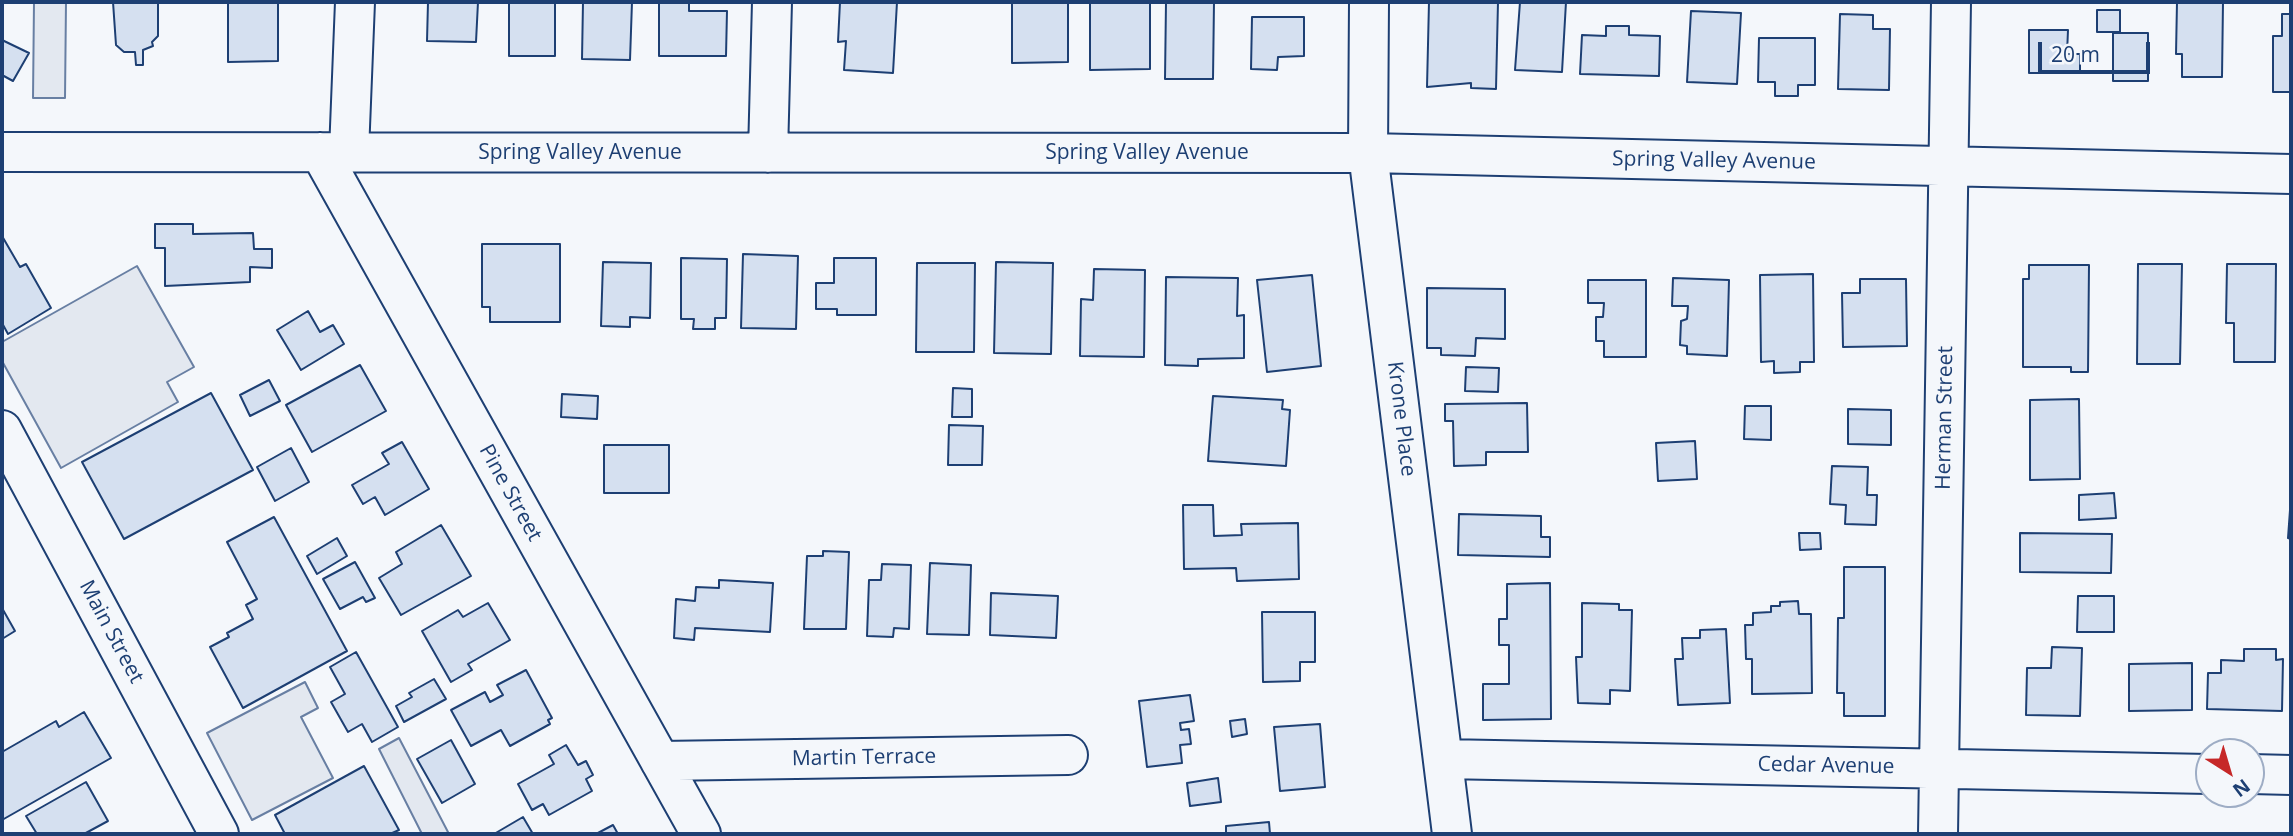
<!DOCTYPE html>
<style>
body{margin:0}
#map{position:relative;width:2293px;height:836px;overflow:hidden;background:#f4f7fb;font-family:"Open Sans",sans-serif}
canvas{display:block}
.frame{position:absolute;inset:0;border:4px solid #1d3f73;pointer-events:none}
.north{position:absolute;left:2195px;top:738px;width:70px;height:70px;box-sizing:border-box;background:#f4f7fb;border:2px solid #9eadc5;border-radius:50%;rotate:143deg;font-size:19px;font-weight:700;line-height:28px;text-align:center;color:#1d3f73}
.north::after{content:'';display:block;margin:auto;width:24px;height:32px;background:#c62828;clip-path:polygon(50% 0,100% 100%,50% 72%,0 100%)}
.scale{position:absolute;left:2038px;top:42px;width:112px;height:32px;box-sizing:border-box;border:4px solid #1d3f73;border-top:0;padding-left:9px;font-size:21px;line-height:24px;white-space:nowrap;color:#1d3f73;-webkit-text-stroke:5px #f4f7fb;paint-order:stroke}
</style>
<div id="map">
<canvas width="2293" height="836"></canvas>
<div class="frame"></div>
<div class="north">N</div>
<div class="scale">20 m</div>
</div>
<script>
const ctx = document.querySelector('canvas').getContext('2d');
ctx.lineJoin = 'round';
function fill(path, color) {
  ctx.fillStyle = color;
  ctx.fill(path, 'evenodd');
}
function stroke(path, color, width, dash) {
  ctx.strokeStyle = color;
  ctx.lineWidth = width;
  ctx.lineCap = dash ? 'butt' : 'round';
  ctx.setLineDash(dash || []);
  ctx.stroke(path);
}
function write(font, color, halo, rows, align = 'center') {
  ctx.font = font + ' "Open Sans",sans-serif';
  ctx.lineWidth = 5;
  ctx.setLineDash([]);
  ctx.textBaseline = 'middle';
  ctx.strokeStyle = halo;
  ctx.fillStyle = color;
  for (const [text, x, y, turn = 0] of rows) {
    ctx.save();
    ctx.translate(x, y);
    ctx.rotate((+turn || 0) * Math.PI / 180);
    ctx.textAlign = isNaN(turn) ? turn : align;
    if (halo) ctx.strokeText(text, 0, 0);
    ctx.fillText(text, 0, 0);
    ctx.restore();
  }
}
const parking = new Path2D(`
 M34,2H66L65,98H33Z
 M137,266L194,367L167,382L178,402L61,468L2,361V342Z
 M305,682L318,708L301,717L333,778L252,820L207,733Z
 M399,738L449,834H422L379,749Z`);
fill(parking, '#e3e8f0');
stroke(parking, '#687fa3', 2);
const building = new Path2D(`
 M113,2H158V36L152,42L153,46L143,50V65H136L135,52H124L116,45Z
 M228,2H278V61L228,62Z
 M428,2H478L476,42L427,41Z
 M509,2H555V56H509Z
 M583,2H632L630,60L582,59Z
 M659,2H689V11H727L726,56H659Z
 M840,2H897L893,73L844,70L846,41L838,42Z
 M1012,2H1068V62L1012,63Z
 M1090,2H1150V69L1090,70Z
 M1166,2H1214L1213,79H1165Z
 M1429,2H1498L1496,89L1471,88V83L1427,87Z
 M1520,2H1566L1562,72L1515,70Z
 M2177,2H2223L2222,77H2182V54H2176Z
 M2097,10H2120V32H2097Z
 M1691,11L1741,13L1737,84L1687,82Z
 M1840,14L1873,15V29H1890L1889,90L1838,89Z
 M2282,14H2291V92H2273V36H2282Z
 M1252,17H1304V56L1278,57L1277,70L1251,69Z
 M1606,26H1629V35L1660,36L1659,76L1580,74L1582,35L1606,36Z
 M2029,30H2068L2067,54H2080V73H2029Z
 M2113,33H2148V81H2113Z
 M1759,38H1815V85H1798V96H1775V82H1758Z
 M2,40L29,53L13,81L2,75Z
 M155,224H193V234L253,233L254,249H272V268L250,267V282L165,286V248H155Z
 M2,236L20,267L26,264L51,308L8,334L2,323Z
 M482,244H560V322H490V307H482Z
 M743,254L798,256L796,329L741,328Z
 M681,258L727,259L726,318H715V329H693L694,319H681Z
 M834,258H876V315H837V309H816V283H834Z
 M603,262L651,263L650,318L630,317V327L601,326Z
 M996,262L1053,263L1051,354L994,353Z
 M917,263H975L974,352H916Z
 M2138,264H2182L2180,364H2137Z
 M2227,264H2276L2275,362H2234V323H2226Z
 M2029,265H2089L2088,372H2071V367H2023V279H2029Z
 M1094,269L1145,270L1144,357L1080,356L1081,299L1093,300Z
 M1813,274L1814,362H1800V372L1774,373V361L1761,362L1760,275Z
 M1312,275L1321,366L1267,372L1257,280Z
 M1166,277L1238,278L1237,316L1244,315V358L1198,359V366L1165,365Z
 M1673,278L1729,280L1727,356L1687,354V346L1680,345L1681,321L1687,319L1688,306H1672Z
 M1860,279H1906L1907,346L1843,347L1842,293H1860Z
 M1588,280H1646V357H1604V341H1596V317H1603L1604,303H1588Z
 M1427,288L1505,289V339L1476,338L1475,356L1441,355V348H1427Z
 M308,311L320,332L333,325L344,344L301,370L277,330Z
 M360,365L386,411L312,452L286,405Z
 M1466,367L1499,368L1498,392L1465,391Z
 M269,380L280,401L250,416L240,395Z
 M953,388L972,389V417H952Z
 M211,393L253,470L124,539L82,462Z
 M562,394L598,396L597,419L561,417Z
 M1213,396L1283,400L1282,409L1290,410L1286,466L1208,461Z
 M2079,399L2080,479L2030,480V400Z
 M1527,403L1528,452H1486V465L1454,466L1453,421H1445V404Z
 M1745,406H1771V440L1744,439Z
 M1848,409L1891,410V445L1848,444Z
 M949,425L983,426L982,465H948Z
 M1695,441L1697,479L1658,481L1656,443Z
 M402,442L429,489L385,515L375,497L363,504L352,485L389,464L382,453Z
 M604,445H669V493H604Z
 M291,448L309,482L275,501L257,467Z
 M1832,466L1868,467L1867,495H1877L1876,525L1845,524L1846,505L1830,504Z
 M2114,493L2116,518L2079,520V495Z
 M2291,496V539L2288,538Z
 M1183,505H1213L1214,536L1242,535L1241,524L1298,523L1299,579L1237,581L1236,568L1184,569Z
 M1459,514L1541,516V537H1550V557L1458,555Z
 M274,517L347,651L243,708L210,647L229,637L227,633L253,619L246,605L257,599L227,542Z
 M441,525L471,576L401,615L379,578L402,564L396,552Z
 M1799,533H1820L1821,549L1800,550Z
 M2020,533L2112,534L2111,573L2020,572Z
 M337,538L347,556L317,574L307,556Z
 M823,551L849,552L846,629H804L807,556H823Z
 M355,562L375,598L366,602L363,597L340,609L323,579Z
 M930,563L971,565L969,635L927,634Z
 M882,564L911,565L909,629L894,628L893,637L867,636L869,580H881Z
 M1844,567H1885V716H1844V693H1837L1838,618H1844Z
 M719,580L773,583L770,632L695,628L694,640L674,638L676,599L695,601L696,587L719,588Z
 M1550,583L1551,719L1483,720V684H1509V645H1499V619H1507V584Z
 M991,593L1058,596L1056,638L990,635Z
 M2078,596H2114V632H2077Z
 M1798,601L1799,614H1811L1812,693L1752,694V659H1746L1745,625H1753V613L1771,612V606H1780V602Z
 M488,603L510,640L468,664L472,670L451,682L422,631L458,610L463,617Z
 M1582,603L1619,604V610H1632L1630,691L1610,690V704L1578,703L1576,657H1582Z
 M2,608L15,631L2,639Z
 M1262,612H1315V662H1300V681L1263,682Z
 M1726,629L1730,703L1678,705L1675,659H1683L1682,638H1700V630Z
 M2052,647L2082,648L2080,716L2026,715L2027,668H2051Z
 M2244,649H2276V660L2283,659L2282,711L2207,709L2208,673H2221V660L2244,661Z
 M356,652L398,727L372,742L362,724L348,732L331,702L345,694L330,667Z
 M2192,663V710L2129,711V664Z
 M526,670L552,718L548,720L550,724L510,746L501,730L471,746L451,710L485,692L490,702L503,695L497,685Z
 M434,679L446,699L404,722L396,706L412,697L409,693Z
 M1190,695L1194,721L1180,723L1181,730L1189,729L1191,744L1180,745L1182,763L1147,767L1139,701Z
 M84,712L111,758L2,820V752L56,721L59,727Z
 M1245,719L1247,734L1232,737L1230,721Z
 M1320,724L1325,787L1280,791L1274,727Z
 M451,740L475,784L442,803L417,759Z
 M566,745L578,765L586,761L593,775L586,779L592,791L549,815L543,804L532,810L518,784L554,764L549,755Z
 M364,766L399,830L390,834H285L275,815Z
 M1218,778L1221,802L1190,806L1187,783Z
 M86,782L108,821L84,834H37L26,816Z
 M523,817L533,834H494Z
 M1269,822L1270,834H1226V826Z
 M613,825L618,834H596Z`);
fill(building, '#d5e0f0');
stroke(building, '#1d3f73', 2);
const minor = new Path2D(`
 M1369,2L1368,153L1452,834
 M2,152L1368,153L2291,174
 M320,152L701,834
 M349,152L355,2
 M768,153L772,2
 M2,430L219,834
 M1443,759L2209,774
 M660,761L1068,755
 M2251,774L2291,775
 M1938,834L1951,2`);
stroke(minor, '#1d3f73', 42);
stroke(minor, '#f4f7fb', 38);
write('21px', '#1d3f73', '#f4f7fb', [
 ["Spring Valley Avenue",580,153],
 ["Spring Valley Avenue",1147,153],
 ["Spring Valley Avenue",1714,161,1],
 ["Herman Street",1945,418,-89],
 ["Krone Place",1401,419,83],
 ["Pine Street",510,493,61],
 ["Main Street",111,632,62],
 ["Martin Terrace",864,758,-1],
 ["Cedar Avenue",1826,766,1]
]);
</script>
